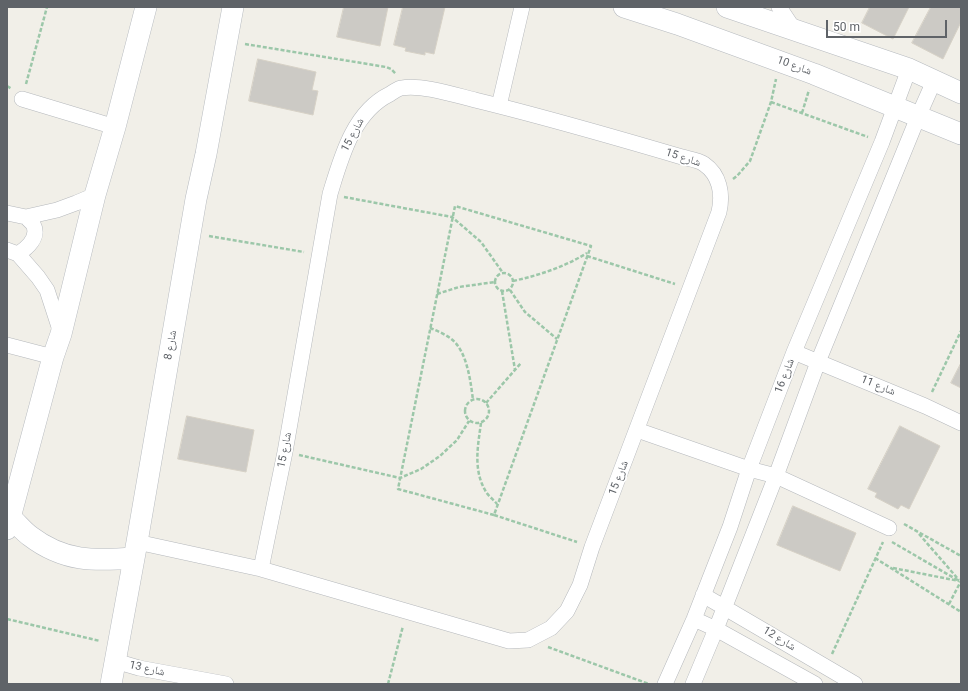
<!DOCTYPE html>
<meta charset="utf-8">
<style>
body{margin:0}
#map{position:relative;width:968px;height:691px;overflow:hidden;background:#f1efe8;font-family:Roboto,sans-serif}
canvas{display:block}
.frame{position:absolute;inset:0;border:8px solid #5f6368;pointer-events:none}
.scale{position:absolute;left:826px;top:20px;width:121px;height:18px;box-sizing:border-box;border:2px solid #5f6368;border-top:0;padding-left:5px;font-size:12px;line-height:14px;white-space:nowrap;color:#5f6368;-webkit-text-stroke:3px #fff;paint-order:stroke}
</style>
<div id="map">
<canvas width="968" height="691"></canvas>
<div class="frame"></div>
<div class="scale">50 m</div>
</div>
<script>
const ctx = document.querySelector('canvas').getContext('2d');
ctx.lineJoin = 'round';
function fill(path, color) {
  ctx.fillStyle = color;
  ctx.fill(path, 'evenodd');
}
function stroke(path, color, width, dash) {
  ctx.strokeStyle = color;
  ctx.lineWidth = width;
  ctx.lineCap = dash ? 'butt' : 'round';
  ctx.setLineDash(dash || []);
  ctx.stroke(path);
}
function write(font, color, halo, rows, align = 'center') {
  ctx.font = font + ' Roboto,"Noto Naskh Arabic",sans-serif';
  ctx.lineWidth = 3.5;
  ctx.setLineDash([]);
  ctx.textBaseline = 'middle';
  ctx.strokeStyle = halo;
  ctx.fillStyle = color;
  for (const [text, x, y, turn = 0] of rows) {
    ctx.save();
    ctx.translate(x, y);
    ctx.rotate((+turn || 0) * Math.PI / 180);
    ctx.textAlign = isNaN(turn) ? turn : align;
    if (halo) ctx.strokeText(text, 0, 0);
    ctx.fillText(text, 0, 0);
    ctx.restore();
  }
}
const building = new Path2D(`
 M344,7H388L380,46L337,37Z
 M403,7H445L434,54L425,52V55L405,51L406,48L394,45Z
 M870,7H909L893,39L862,23Z
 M931,7H961V22L943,59L912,43Z
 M258,59L316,72L312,90L318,91L313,115L249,101Z
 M961,363V388L951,383Z
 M187,416L254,430L246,472L178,459Z
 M900,426L940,446L909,509L901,505L898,509L875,497L877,493L868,489Z
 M793,506L856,533L840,571L777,545Z`);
fill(building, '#cccac5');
stroke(building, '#d6d1c6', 1);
const street = new Path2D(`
 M779,7L795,31
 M22,99L115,127
 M499,106L522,7
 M7,213L26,217L57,210L76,203L95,195
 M7,250L18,254L38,277L47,290L61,333
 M18,254C27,248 40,237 33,224C31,222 28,219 26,217
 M7,345L53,357
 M794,352L925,406L961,423
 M637,430L749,469L776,476L889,528
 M137,542L261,569L285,452L330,194C341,158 353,112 390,94C393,92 397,89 401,88C421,84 455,95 475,100C545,117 614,137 682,157C689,159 698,160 704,164C720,175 723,194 719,212L592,547L580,585L567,611L551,628L528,640L509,641L261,569
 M703,595L855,684
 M694,619L716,629L815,684
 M115,661L139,668L226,684
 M665,684L694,619L730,527L749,469L794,352L882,142L909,69
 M693,684L716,629L776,476L818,362L918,117L934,81`);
const secondary = new Path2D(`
 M624,7L677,24L814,74L961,134
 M727,7L909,69L961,93
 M10,517C17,523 23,531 30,536C64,562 94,561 134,558
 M7,529L53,357L61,334L95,195L115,127L146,7
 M111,684L137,542L196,199L206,154L233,7`);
stroke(street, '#b5b8bc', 16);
stroke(secondary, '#b6babf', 22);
stroke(new Path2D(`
 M245,44L386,67L391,69L396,74
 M26,84L47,7
 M7,86L12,89
 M771,102L868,137
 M802,113L809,90
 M733,179L737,176L750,161L771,102L776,79
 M344,197L452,217L481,242L503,273
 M209,236L304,252
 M587,256L675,284
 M495 282a9 9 0 1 1 18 0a9 9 0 1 1-18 0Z
 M513,281C540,275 564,267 587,253
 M510,290L525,312L557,339
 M502,291L515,370
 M437,294L459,287L495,282
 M430,328C440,332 452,337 458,346C468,360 471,384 473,400
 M932,392L961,331
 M465 411a12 12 0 1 1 24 0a12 12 0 1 1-24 0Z
 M486,403L521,363
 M481,423C478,445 473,469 485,490C487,495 493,499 497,504
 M299,455L400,478L421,469L440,456L457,440L469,421
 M494,515L398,489L455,206L591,246L494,515L577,542
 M904,524L961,556
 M919,534L959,580
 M892,542L961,582
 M875,558L961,612
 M893,568L959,581
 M949,604L961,581
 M7,619L100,641
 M548,647L649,684
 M832,654L883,542
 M388,684L403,626`), '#9cc7a9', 2.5, [4, 2]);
stroke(street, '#fff', 15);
stroke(secondary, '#fff', 21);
write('11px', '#5f6368', '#fff', [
 ["شارع 10",794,66,20],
 ["شارع 15",353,135,-62],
 ["شارع 15",683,158,18],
 ["شارع 8",171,345,-80],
 ["شارع 16",785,376,-69],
 ["شارع 11",878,386,22],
 ["شارع 15",285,450,-79],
 ["شارع 15",619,478,-69],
 ["شارع 12",779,639,31],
 ["شارع 13",147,669,13]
]);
</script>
